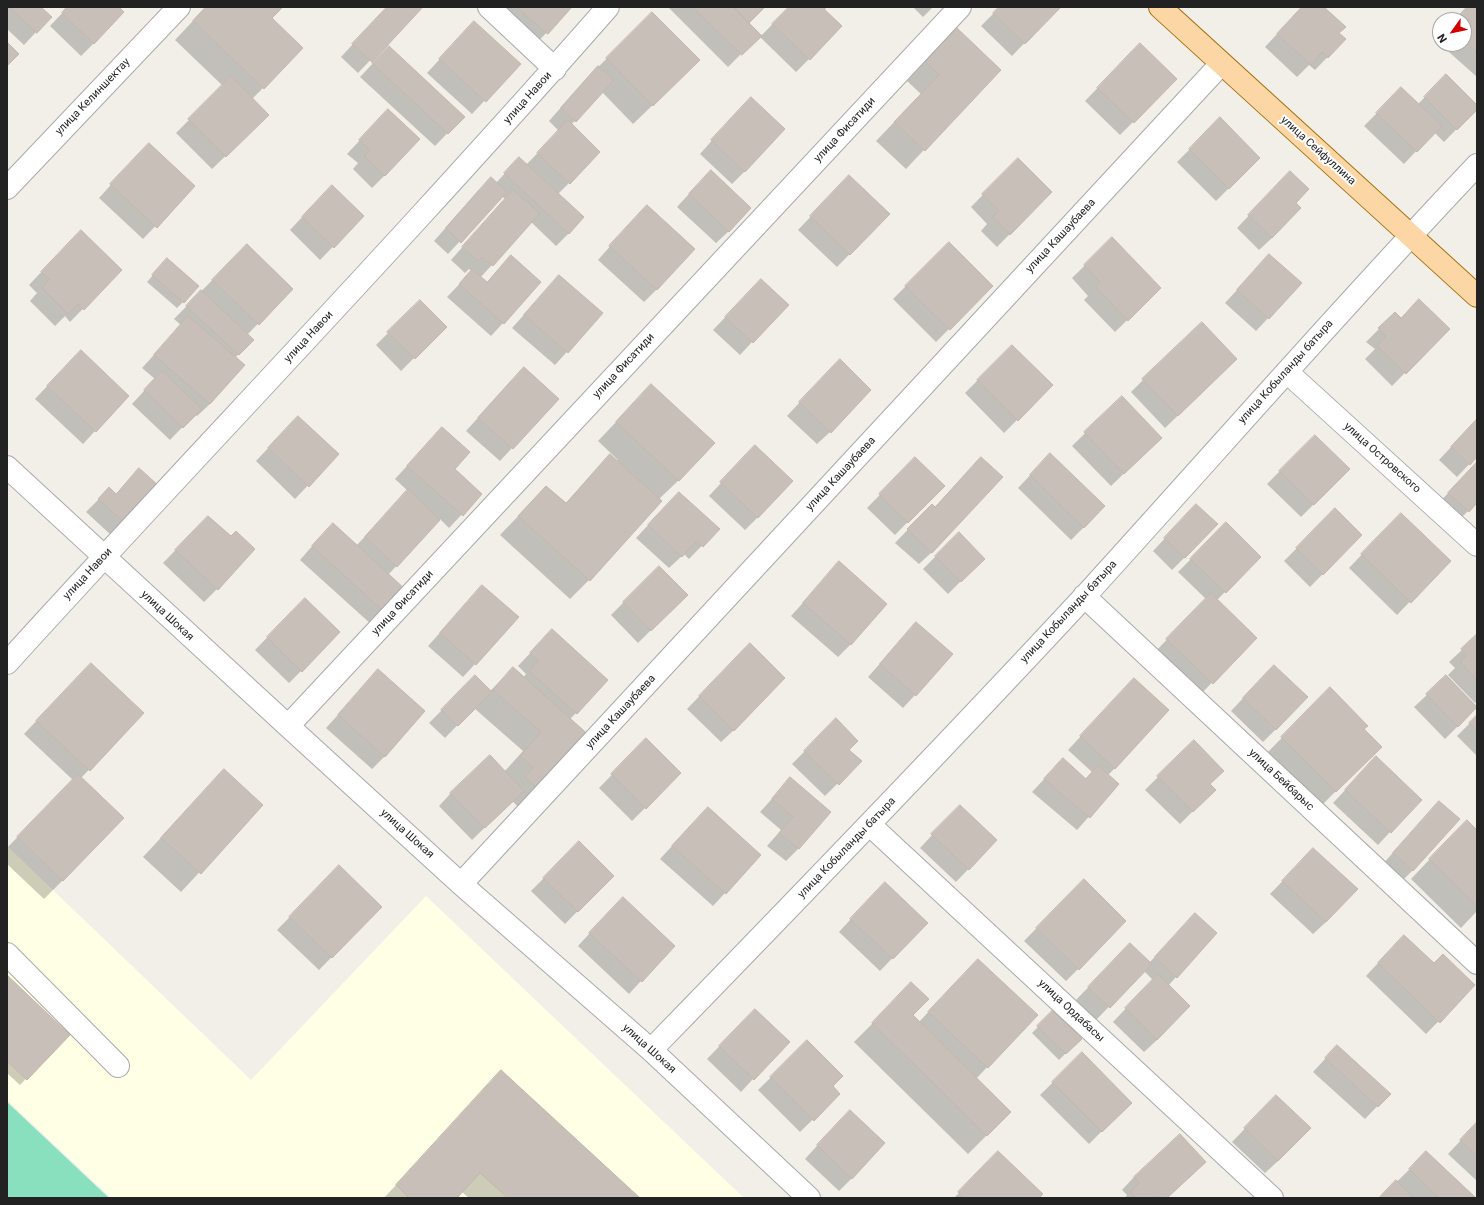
<!DOCTYPE html>
<meta charset="utf-8">
<style>
body{margin:0}
#map{position:relative;width:1484px;height:1205px;overflow:hidden;background:#f2efe9;font-family:Roboto,sans-serif}
canvas{display:block}
.frame{position:absolute;inset:0;border:8px solid #222;pointer-events:none}
.north{position:absolute;left:1432px;top:12px;width:40px;height:40px;box-sizing:border-box;background:#fff;border:1px solid #a7a7a7;border-radius:50%;rotate:237deg;font-size:11px;font-weight:700;line-height:16px;text-align:center;color:#222}
.north::after{content:'';display:block;margin:auto;width:14px;height:18px;background:#d40000;clip-path:polygon(50% 0,100% 100%,50% 72%,0 100%)}
</style>
<div id="map">
<canvas width="1484" height="1205"></canvas>
<div class="frame"></div>
<div class="north">N</div>
</div>
<script>
const ctx = document.querySelector('canvas').getContext('2d');
ctx.lineJoin = 'round';
function fill(path, color) {
  ctx.fillStyle = color;
  ctx.fill(path, 'evenodd');
}
function stroke(path, color, width, dash) {
  ctx.strokeStyle = color;
  ctx.lineWidth = width;
  ctx.lineCap = dash ? 'butt' : 'round';
  ctx.setLineDash(dash || []);
  ctx.stroke(path);
}
function write(font, color, halo, rows, align = 'center') {
  ctx.font = font + ' Roboto,sans-serif';
  ctx.lineWidth = 4;
  ctx.setLineDash([]);
  ctx.textBaseline = 'middle';
  ctx.strokeStyle = halo;
  ctx.fillStyle = color;
  for (const [text, x, y, turn = 0] of rows) {
    ctx.save();
    ctx.translate(x, y);
    ctx.rotate((+turn || 0) * Math.PI / 180);
    ctx.textAlign = isNaN(turn) ? turn : align;
    if (halo) ctx.strokeText(text, 0, 0);
    ctx.fillText(text, 0, 0);
    ctx.restore();
  }
}
fill(new Path2D(`
 M7,846L251,1080L426,896L744,1198H111L7,1100Z`), '#ffffe5');
fill(new Path2D(`
 M7,1102L109,1198H7Z`), '#88e0be');
fill(new Path2D(`
 M7,7H39L50,17L24,45L7,29Z
 M68,7H118L94,43L81,56L50,26Z
 M206,7H282L271,18L263,88L252,99L268,115L212,169L176,133L223,86L175,40Z
 M387,7H421L358,73L341,57Z
 M490,7H571L528,52Z
 M668,7H764L748,23L761,36L789,7H825L823,9L809,59L796,72L759,36L728,67Z
 M913,7H933L923,17Z
 M1000,7H1059L1012,56L981,26Z
 M1302,7H1323L1338,33L1345,39L1315,70L1309,65L1297,77L1265,47Z
 M1468,7L1477,8V77L1440,44H1464V20H1455Z
 M652,14L680,79L633,124L602,92L571,125L569,183L558,194L569,233L556,246L531,222L480,278L503,323L491,336L447,297L472,271L469,269L465,273L451,260L505,199L502,196L448,254L434,241L478,191L496,183L507,171L526,165L559,131L549,121L588,77Z
 M462,35L519,64L472,114L427,73Z
 M1440,37V44L1437,41Z
 M1140,44L1176,79L1120,135L1085,101Z
 M938,48L999,70L906,169L876,141L921,94L907,81Z
 M376,60L463,117L435,146L360,77Z
 M1446,76L1477,107V108L1444,142L1434,132L1404,164L1364,126L1389,101L1418,104Z
 M738,111L745,171L732,184L700,154Z
 M1220,119L1259,158L1216,201L1177,162Z
 M376,123L385,175L372,188L353,169L358,163L347,154Z
 M136,157L194,186L143,239L99,198Z
 M1018,159L1051,192L997,247L981,231L987,224L971,207Z
 M698,184L729,231L716,243L677,207Z
 M1278,185L1295,203L1272,238L1259,250L1237,228Z
 M837,189L889,214L837,267L798,230Z
 M319,199L363,216L320,260L290,230Z
 M634,219L657,289L644,302L598,260Z
 M1112,239L1160,288L1115,332L1084,300L1088,296L1072,278Z
 M949,243L992,286L936,342L893,299Z
 M68,244L121,270L70,322L65,316L55,326L30,301L37,293L29,285Z
 M1269,255L1301,283L1256,331L1225,303Z
 M234,258L292,289L247,335L252,340L235,358L243,365L210,404L197,416L195,414L170,440L132,404L155,379L142,368L181,325L174,319Z
 M161,266L183,302L177,308L147,282Z
 M559,276L602,313L555,365L512,328Z
 M761,280L752,342L740,355L713,330Z
 M420,301L445,327L401,371L376,345Z
 M1395,313L1401,319L1448,329L1392,386L1365,359L1375,349L1366,342Z
 M1012,346L1052,385L1004,433L965,393Z
 M68,364L95,431L83,444L35,399Z
 M1223,372L1165,428L1131,392L1143,380Z
 M827,373L830,432L817,444L787,416Z
 M511,381L557,399L500,461L466,431Z
 M651,385L679,480L659,499L589,580L570,599L500,535L546,487L565,504L610,455L617,461L618,460L598,441Z
 M1122,397L1148,450L1111,486L1072,446Z
 M1477,419V456L1457,477L1439,460Z
 M285,430L338,454L295,499L256,461Z
 M1315,436L1349,469L1301,517L1267,484Z
 M430,441L453,469L481,494L449,528L440,519L388,575L405,590L372,625L300,560L320,537L356,546L408,491L395,479Z
 M743,459L758,517L745,530L709,496Z
 M915,459L943,486L895,535L867,508Z
 M1477,462V502L1455,524L1436,506Z
 M1038,467L1084,527L1071,540L1018,488Z
 M969,471L932,552L919,564L895,543L919,518L934,508Z
 M157,486L111,535L86,512L109,489L115,495Z
 M666,506L718,529L689,559L684,554L669,568L636,538Z
 M1335,510L1361,535L1310,587L1284,561Z
 M1184,518L1185,557L1172,570L1153,551Z
 M1226,524L1260,557L1217,600L1255,638L1199,696L1154,653L1206,599L1178,572Z
 M1388,527L1449,561L1397,615L1349,568Z
 M195,530L217,589L204,602L163,563Z
 M958,534L983,559L948,594L923,569Z
 M839,563L851,644L838,657L791,616Z
 M659,567L686,595L638,643L611,615Z
 M482,586L475,664L463,677L428,646Z
 M292,612L301,671L289,683L255,650Z
 M916,623L915,695L903,708L868,677Z
 M552,630L576,713L570,719L524,812L512,801L472,840L439,806L451,793L504,772L523,751L474,708L445,738L429,723L475,677L490,691L513,669L523,678L526,674L518,666Z
 M1477,636V701L1475,703L1448,675L1455,668L1449,662Z
 M737,657L734,730L721,742L687,709Z
 M378,671L385,756L372,769L326,728Z
 M78,677L143,713L81,778L63,880L44,899L7,864V848L73,780L24,734Z
 M1446,677L1476,708L1445,739L1414,707Z
 M1134,679L1115,768L1108,775L1118,784L1077,830L1032,792L1063,759L1085,779L1092,772L1068,750Z
 M1261,679L1276,729L1263,742L1231,711Z
 M1330,689L1363,729L1380,747L1317,810L1263,757Z
 M1477,716V756L1457,736Z
 M836,720L848,750L860,761L825,796L792,764Z
 M646,740L680,773L632,821L599,788Z
 M1194,741L1209,784L1214,790L1180,824L1145,790Z
 M224,770L262,805L181,892L143,857Z
 M1364,770L1390,832L1378,845L1333,803Z
 M790,779L829,812L798,849L786,861L767,846L781,830L760,812Z
 M1439,802L1413,870L1400,883L1381,866Z
 M947,819L996,840L956,882L920,848Z
 M695,821L760,855L713,906L660,859Z
 M1477,831V911L1461,928L1411,879L1448,840Z
 M579,843L612,876L565,924L531,891Z
 M1301,862L1326,922L1313,934L1270,894Z
 M339,867L381,907L319,970L277,930Z
 M1071,893L1078,969L1066,981L1024,941Z
 M872,896L926,923L880,971L839,932Z
 M610,911L641,981L629,994L578,946Z
 M1195,915L1176,977L1168,986L1157,1040L1144,1052L1113,1022L1153,980L1144,971L1096,1020L1076,1000L1130,944L1149,963Z
 M1391,949L1433,965L1474,985L1426,1034L1366,976Z
 M7,977L68,1035L20,1085L7,1073Z
 M959,979L1036,1015L976,1079L1010,1112L968,1154L854,1042L912,984V1015L919,1022Z
 M1053,1012L1080,1039L1059,1060L1032,1033Z
 M742,1023L753,1079L741,1092L707,1059Z
 M807,1042L832,1086L839,1094L800,1132L758,1090Z
 M1337,1046L1389,1094L1365,1119L1313,1072Z
 M1082,1054L1130,1103L1089,1144L1040,1095Z
 M501,1071L639,1198H469L462,1192L456,1198H384Z
 M1264,1109L1278,1161L1265,1173L1232,1142Z
 M1477,1123V1181L1448,1154Z
 M837,1124L852,1178L839,1191L805,1159Z
 M986,1165L1038,1198H954Z
 M1414,1165L1474,1198H1380Z
 M1192,1175L1167,1198H1125L1127,1195L1122,1190L1134,1177Z`), '#0003');
const building = new Path2D(`
 M10,7H41L52,17L37,33Z
 M67,7H119L124,12L94,44L62,13Z
 M206,7H283L272,18L303,48L264,89L193,21Z
 M387,7H423L372,62L352,44Z
 M517,7H572L548,34Z
 M693,7H733L762,36L742,55Z
 M734,7H765L749,23Z
 M789,7H827L824,9L842,26L810,60L772,24Z
 M999,7H1061L1025,44L993,13Z
 M1302,7H1324L1346,27L1339,33L1346,39L1328,58L1322,52L1311,65L1277,34Z
 M1467,7H1477V53L1464,41V20H1455Z
 M652,12L700,60L653,106L606,58Z
 M474,21L521,64L486,102L439,59Z
 M957,28L1001,70L925,151L894,122L939,75L925,61Z
 M7,42L19,54L7,66Z
 M1140,43L1177,79L1134,123L1097,88Z
 M389,46L465,117L448,134L372,63Z
 M598,66L614,80L576,122L561,108Z
 M1446,74L1477,105V110L1457,130L1424,97Z
 M231,76L269,115L226,157L188,119Z
 M1401,87L1442,126L1417,152L1376,113Z
 M751,97L785,129L745,172L711,140Z
 M388,109L420,139L385,176L364,156L370,150L359,140Z
 M1220,117L1260,158L1229,189L1189,149Z
 M568,120L600,152L570,184L537,153Z
 M149,143L195,186L157,228L110,184Z
 M519,157L584,217L569,234L504,173Z
 M1018,158L1052,192L1010,235L993,217L999,211L982,194Z
 M711,170L751,208L729,232L689,194Z
 M1290,171L1309,189L1296,203L1301,208L1272,238L1248,215Z
 M849,175L890,214L850,255L810,216Z
 M491,177L507,192L461,243L446,228Z
 M332,185L364,216L334,248L302,217Z
 M513,190L540,213L493,266L482,257L478,261L462,247Z
 M647,205L695,249L657,290L609,246Z
 M81,230L122,270L84,310L78,304L68,314L42,288L49,279L41,272Z
 M1112,237L1161,288L1128,321L1096,287L1100,282L1084,265Z
 M949,242L993,286L950,330L905,286Z
 M247,244L293,289L259,325L212,280Z
 M1269,254L1302,283L1269,319L1237,290Z
 M511,255L541,282L504,324L459,284L472,269L487,282Z
 M167,258L199,286L184,303L152,275Z
 M559,275L603,313L568,353L524,315Z
 M761,279L789,305L753,343L725,317Z
 M201,290L254,340L239,355L186,306Z
 M1419,299L1450,329L1406,374L1377,346L1386,336L1378,328L1395,312L1401,318Z
 M420,300L447,327L415,359L387,332Z
 M188,316L245,365L210,404L154,355Z
 M1202,322L1237,359L1178,416L1142,379Z
 M1012,345L1053,385L1018,421L977,380Z
 M81,350L129,396L96,432L47,386Z
 M840,359L871,390L831,433L799,402Z
 M524,367L559,399L513,449L478,418Z
 M162,371L202,409L183,428L144,390Z
 M651,384L715,443L679,481L616,422Z
 M1122,396L1162,438L1124,474L1084,432Z
 M298,416L339,454L309,487L268,448Z
 M1477,419V457L1470,465L1451,447Z
 M442,427L470,452L455,469L482,494L463,516L407,466Z
 M1315,435L1350,469L1314,505L1279,471Z
 M755,445L793,481L758,518L720,482Z
 M1050,453L1105,506L1084,528L1030,475Z
 M610,454L662,501L590,581L518,516L546,486L566,503Z
 M915,457L945,486L908,523L879,494Z
 M981,457L1003,477L932,553L907,529L932,504L935,507Z
 M1477,462V503L1469,512L1448,493Z
 M139,468L159,486L125,523L98,499L109,487L116,494Z
 M408,489L440,520L397,567L365,537Z
 M679,492L720,529L703,547L696,541L682,557L648,525Z
 M1196,504L1218,524L1185,558L1164,538Z
 M1335,508L1362,535L1323,575L1296,548Z
 M1401,513L1451,561L1411,603L1361,554Z
 M208,516L231,536L236,531L255,549L218,590L175,550Z
 M1226,522L1261,557L1226,593L1190,559Z
 M333,523L406,590L385,613L312,546Z
 M959,532L985,559L961,582L935,556Z
 M839,561L887,604L851,645L803,603Z
 M659,566L688,595L651,631L623,602Z
 M482,585L519,617L476,665L440,633Z
 M1211,593L1257,638L1213,684L1166,639Z
 M305,598L340,632L302,672L267,637Z
 M916,622L953,654L916,696L880,664Z
 M552,629L608,680L577,714L529,671L538,661L530,653Z
 M1477,634V680L1460,662L1467,655L1461,649Z
 M750,643L785,678L734,731L699,696Z
 M91,663L144,713L90,771L36,721Z
 M1274,665L1308,697L1276,730L1243,698Z
 M513,667L592,738L544,794L525,777L533,767L520,756L541,732L493,690Z
 M378,669L425,711L385,757L338,715Z
 M475,675L492,692L458,726L441,710Z
 M1446,675L1477,707L1458,727L1426,694Z
 M1134,678L1169,710L1115,769L1080,736Z
 M1330,687L1368,726L1364,729L1382,747L1336,792L1281,737Z
 M1477,715V731L1469,723Z
 M836,718L858,741L849,750L862,761L839,785L804,751Z
 M646,738L681,773L646,809L611,774Z
 M1194,740L1224,771L1210,784L1216,790L1193,812L1157,776Z
 M490,755L524,791L485,828L450,793Z
 M1376,756L1422,800L1391,833L1345,790Z
 M1063,758L1086,779L1098,765L1119,784L1090,818L1044,779Z
 M224,769L263,805L201,874L161,838Z
 M78,774L124,818L63,881L17,837Z
 M790,777L831,812L799,849L779,833L793,817L772,799Z
 M1439,801L1460,819L1413,871L1393,853Z
 M960,805L997,840L969,870L931,834Z
 M708,807L761,855L726,894L672,846Z
 M1467,820L1477,830V906L1429,859Z
 M579,841L614,876L578,912L543,878Z
 M1313,848L1358,889L1326,922L1282,881Z
 M339,865L382,907L332,958L289,917Z
 M1084,879L1126,921L1079,970L1036,928Z
 M885,882L928,923L893,959L850,919Z
 M623,897L675,946L642,982L589,933Z
 M1195,913L1217,933L1177,978L1155,957Z
 M1404,935L1434,963L1443,954L1475,985L1440,1023L1378,963Z
 M1130,943L1152,964L1110,1008L1088,987Z
 M978,959L1038,1015L988,1068L928,1012Z
 M1158,974L1190,1006L1157,1040L1125,1008Z
 M7,975L70,1035L27,1080L7,1061Z
 M911,982L929,999L913,1015L1011,1112L987,1136L872,1023Z
 M755,1009L790,1042L754,1080L719,1046Z
 M1053,1010L1082,1039L1066,1054L1037,1026Z
 M807,1040L843,1076L833,1086L840,1094L814,1121L770,1077Z
 M1337,1045L1391,1094L1378,1107L1325,1058Z
 M1082,1052L1132,1103L1102,1132L1052,1082Z
 M501,1070L640,1198H508L480,1173L457,1198H409L396,1185Z
 M1276,1095L1311,1128L1278,1161L1244,1128Z
 M850,1110L885,1143L852,1179L817,1145Z
 M1477,1122V1156L1460,1140Z
 M1180,1134L1206,1162L1167,1198L1154,1197L1153,1198H1136L1130,1192L1139,1183L1134,1177Z
 M998,1151L1043,1194L1039,1198H964L958,1192Z
 M1426,1151L1476,1198H1439L1409,1169Z
 M1396,1180L1414,1198H1379Z`);
fill(building, '#c7bfb8');
stroke(building, '#c4b6ab', 1);
const minor = new Path2D(`
 M489,7L555,69
 M7,188L179,7
 M1287,372L1477,545
 M7,467L288,726L461,884L651,1050L809,1198
 M1084,596L1477,963
 M7,663C144,512 285,364 423,213C485,145 547,77 608,7
 M288,726L960,7
 M870,825L1272,1198
 M461,884L1221,64
 M7,954L118,1066
 M651,1050C797,900 942,750 1084,597C1215,453 1343,306 1477,165`);
const major = new Path2D(`
 M1160,7L1477,296`);
stroke(minor, '#a9a9a9', 24);
stroke(major, '#a06b00', 24);
stroke(minor, '#fff', 22);
stroke(major, '#fcd6a4', 22);
write('11px', '#222', '#fff', [
 ["улица Келиншектау",93,97,-46],
 ["улица Навои",528,98,-48],
 ["улица Фисатиди",845,130,-47],
 ["улица Сейфуллина",1318,151,42],
 ["улица Кашаубаева",1061,236,-47],
 ["улица Навои",309,337,-47],
 ["улица Фисатиди",624,366,-47],
 ["улица Кобыланды батыра",1286,372,-48],
 ["улица Островского",1382,458,42],
 ["улица Кашаубаева",841,474,-47],
 ["улица Навои",88,574,-47],
 ["улица Фисатиди",403,603,-47],
 ["улица Кобыланды батыра",1069,612,-47],
 ["улица Шокая",167,616,43],
 ["улица Кашаубаева",621,712,-47],
 ["улица Бейбарыс",1281,780,43],
 ["улица Шокая",407,834,42],
 ["улица Кобыланды батыра",847,848,-46],
 ["улица Ордабасы",1071,1011,43],
 ["улица Шокая",649,1049,42]
]);
</script>
